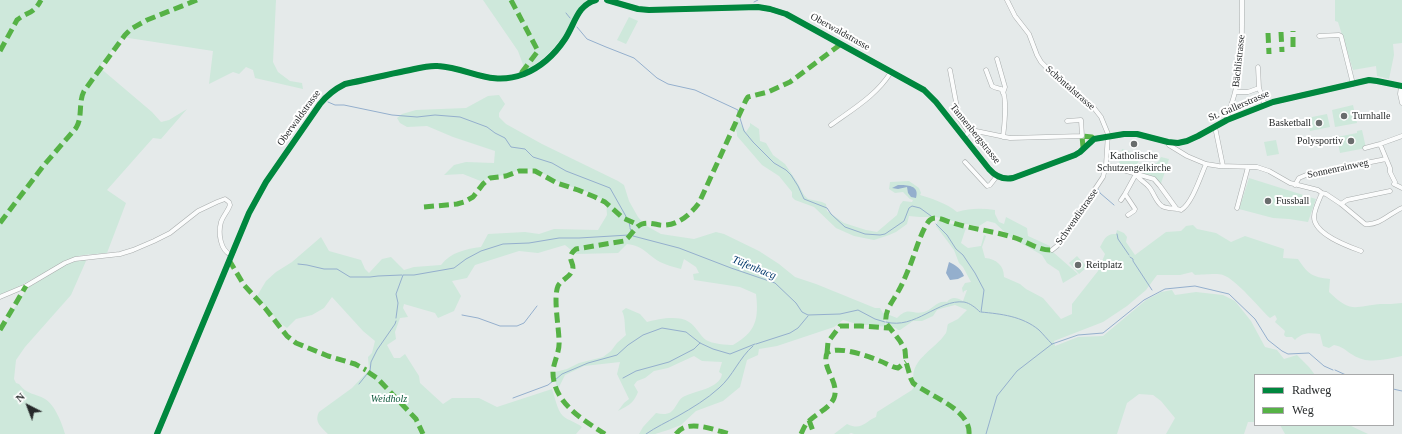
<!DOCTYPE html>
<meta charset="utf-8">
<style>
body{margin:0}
#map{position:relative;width:1402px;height:434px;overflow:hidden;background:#e5eaea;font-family:"Times New Roman",serif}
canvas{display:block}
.legend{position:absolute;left:1254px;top:374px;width:140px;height:52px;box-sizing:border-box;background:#fff;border:1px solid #a8a9aa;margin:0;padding:5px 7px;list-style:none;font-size:12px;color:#26292a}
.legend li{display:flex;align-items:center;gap:8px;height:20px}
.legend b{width:20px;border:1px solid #a8a9aa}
.north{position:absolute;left:8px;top:386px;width:40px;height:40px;-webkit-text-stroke:3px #fff;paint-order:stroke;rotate:318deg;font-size:11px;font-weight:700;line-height:16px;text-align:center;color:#26292a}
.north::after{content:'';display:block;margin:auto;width:14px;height:18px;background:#26292a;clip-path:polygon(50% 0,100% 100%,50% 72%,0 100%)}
</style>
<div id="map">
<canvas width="1402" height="434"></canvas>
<ul class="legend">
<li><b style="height:5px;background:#00873e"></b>Radweg</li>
<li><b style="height:5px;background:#56b246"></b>Weg</li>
</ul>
<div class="north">N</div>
</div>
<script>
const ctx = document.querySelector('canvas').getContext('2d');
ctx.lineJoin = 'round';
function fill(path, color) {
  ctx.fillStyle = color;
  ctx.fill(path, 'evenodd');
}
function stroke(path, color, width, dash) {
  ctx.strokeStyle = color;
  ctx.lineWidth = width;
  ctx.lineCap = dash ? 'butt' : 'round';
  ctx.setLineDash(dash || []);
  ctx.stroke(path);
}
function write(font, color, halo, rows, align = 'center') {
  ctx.font = font + ' "Times New Roman",serif';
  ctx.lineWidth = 4;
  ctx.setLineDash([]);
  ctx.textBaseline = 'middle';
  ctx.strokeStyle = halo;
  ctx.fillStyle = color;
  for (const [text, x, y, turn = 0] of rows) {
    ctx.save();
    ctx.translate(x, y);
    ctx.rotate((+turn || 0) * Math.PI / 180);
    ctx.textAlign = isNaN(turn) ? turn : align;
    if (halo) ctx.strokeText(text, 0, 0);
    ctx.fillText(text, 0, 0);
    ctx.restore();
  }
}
fill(new Path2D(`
 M0,0H276L273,62L278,72L290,81L302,83L303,89L255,78L253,70L246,67L239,74L233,72L209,84L213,51L122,37L99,67L152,112L161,122L169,120L187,109L161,139L153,138L107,190L126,203L107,253L83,255L75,257L0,296Z
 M483,0H588L584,3C568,29 554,56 525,70L518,51Z
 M1335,0H1402V43L1393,44L1394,55L1389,79L1377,76L1376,66L1353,70L1338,22L1335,21Z
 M629,17L638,21L626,44L617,40Z
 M499,95L505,104L499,113V117L506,124L542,144L618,181L624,185L629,201L638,217L645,225L661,234L694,239L716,232L724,234L759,251L779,264L795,277L816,284L875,308H880L883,313H885L884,320L887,327L857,324L843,320L834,327L777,346L759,349L758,355L747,360L740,387L723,401L696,411L681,425L668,430L655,434H639L643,427L656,413C661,414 666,415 671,412C676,408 678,400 683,397C693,391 720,389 722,374L719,372L722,362L702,361L694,356L668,368L654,371L645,378L637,381L634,385L638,392C633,404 629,405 618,411L624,403L629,399L617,374L620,362L584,366L565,375L559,387L556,385L555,372L567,369L579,363L603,357L611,351L617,343L626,335C624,327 626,319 622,311L626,308L640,314L647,322C659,319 678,315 689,322C696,326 700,336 706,340C712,344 727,345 733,345C756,332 759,319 756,294L740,287L694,280L693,274L699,273L696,267L684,259L681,269C674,267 666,265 660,262C646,254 644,246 627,244L618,253L576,254L565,245L538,253L519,251L475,265L467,278L452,281L461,296L454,311L438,318L435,313L404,304L403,308L408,317L400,318L395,332L396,339L387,345L394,358H400L405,354L419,376L420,383L443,404L452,398H479L497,407L552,389C555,397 557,410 563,416C569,421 576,422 582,427L576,434H328C321,427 314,422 319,412L352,388L369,370L368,357L372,353L375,341L363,331L332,297L324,308L312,315L296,319L287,328L280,323L257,296L266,281L276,272L292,262L321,237L329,251L361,260L365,269L369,273L382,259L391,257L404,270L414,267L441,265C451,252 466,249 481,247L488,234L525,232L539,234L554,229L598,230L607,215L606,202L593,194L560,183L535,169L519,170L506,175L489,177L483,182L463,174L444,175L454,165L466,162L494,163L495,151L453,137L427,126L407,127L400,123L397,118L402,114L416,110L466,108L488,96Z
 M1353,105L1357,123L1335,127L1332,110Z
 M1327,114L1330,127L1310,131L1307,118Z
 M737,118L746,132L750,126V123L759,129L760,141L766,143L773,155L785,164L797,182L804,195L808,199L822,202L826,204L827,211L844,223L866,230L877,232L897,215L900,205L903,201L912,202L913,200L910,199L903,192L895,193L889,189L890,182L909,181L919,188L921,193L920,195C933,199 946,203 957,212C970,208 982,208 995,210V214L999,222L1004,224L1006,217L1027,228L1028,236L1050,246V252H1053L1078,274L1063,283L1059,271L1047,263L1042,255L1010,237L995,223L987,221L979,226H975L936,217H920L909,216L907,224L896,232L889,235L874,240L854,236L836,228L814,207L795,200L792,197V192L779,176L762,165L737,136V133L734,125Z
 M1362,130L1366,148L1340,153L1337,137L1357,133V131Z
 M1276,140L1279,154L1267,156L1264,142Z
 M1122,149L1137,154L1138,152L1141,153L1138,163L1151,166L1158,162L1161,157L1169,159L1167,165V168L1166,169L1160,186L1153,180L1118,167Z
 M1249,178L1316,199L1308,222L1289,219L1273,218L1239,209Z
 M938,220L966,228L961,243L968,248L981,246L984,235L986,236L982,247L985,258C996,259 1004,265 1004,277L1020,284L1026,289L1043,298L1061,319L1072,314V304L1098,271L1105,254L1100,247C1104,240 1106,233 1116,234L1117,230L1124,233L1127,237L1126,242L1135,255L1166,232L1181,231L1186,226L1193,225L1197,229L1216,233L1231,242L1245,236L1284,249L1283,258L1298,259C1308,274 1312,277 1330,279L1329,292C1351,313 1353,307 1380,304C1387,304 1395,304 1402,303V356C1386,359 1368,365 1353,355C1344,350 1346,348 1334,345L1329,348L1323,346L1320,334C1310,333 1303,332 1295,340L1292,337H1286L1284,335L1285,331L1275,322L1277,319L1275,315L1270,318C1259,308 1237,280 1223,275C1217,273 1202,275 1195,275L1192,272L1180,275H1157L1146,290L1127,306L1103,322L1054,341L1055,346L1078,337L1103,336L1146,300L1161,292L1172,290L1175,295L1196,292L1223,295L1235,301L1251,321L1265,347L1277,350L1284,359L1297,355L1309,367L1315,375H1255V422H1248L1244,434H1166L1175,418L1161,401L1153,395L1139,394L1127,403L1117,434H854L851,433L849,434H834L847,424C862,431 864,422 876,417L877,412L912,390L915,385C906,361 935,350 946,333C947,331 947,326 948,324L958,319L967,310L955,305L943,308L937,310L933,316L922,321H913L900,330H898C893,324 882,330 887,314L897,318C909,306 911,315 924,312C932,310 937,300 947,302C952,296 957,298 963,301L967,290L964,291L963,293L962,288L965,283L971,282L963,267L959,263L954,250L936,226Z
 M1077,256L1087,267L1079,274L1069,263Z
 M84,259L86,261L71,295L25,347L16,360L14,379L16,383L19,384C27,395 35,393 45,399C55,405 62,423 65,434H0V331L20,299L29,287L67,264Z
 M1280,425H1349L1368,434H1285Z`), '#cee8db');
fill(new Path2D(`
 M898,185C907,185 920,185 916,198L911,197L908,193L907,187L898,189L892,188Z
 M949,262C956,265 961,269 964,276L958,279L950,280L946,273Z`), '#94afcd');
stroke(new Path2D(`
 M754,2L758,0
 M566,13L570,18
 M577,27L587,39L606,47L634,58L657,78L668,84L695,90L738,110V113
 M328,102L335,105H344L392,115L417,117L435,115L460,117L487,127L495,133L505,138L511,147L525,149L533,157L552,163L566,171L610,188L628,220
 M739,115L744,131L753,142L774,163L786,170L791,175L798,186L804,199L827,208L831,214L845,227L865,234L880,235L885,234L904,221L909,208L912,206L920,208L931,216
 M1098,189L1100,193L1114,205
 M629,222L630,227
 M936,224L947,235L956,249L963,255L975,273L984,290L981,312C1001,314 1022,316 1039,330C1043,334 1047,339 1052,344
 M630,228L632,233
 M632,234L633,236L679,248L731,268L775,283L796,303L802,312L808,315L840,314L858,310L875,319L885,322
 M1117,234L1118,239L1129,255
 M1130,257L1133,259V261L1152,290
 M298,264L307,265L324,269H337L350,277H370L378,276L402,275
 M462,315L478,318L500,326H517L524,323L537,306
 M396,318L398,303L396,294L403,275H414L454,268L466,259L481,251L503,244L529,243L559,238H579L629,235
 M886,322C915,330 938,299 964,302C970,303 976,308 980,312
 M756,344L790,333L798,328L808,316
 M1335,370L1346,375
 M370,371L371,362L377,350L395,324L396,321
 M623,378L636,371L669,362L694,349L700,343
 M555,380L562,374L588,363L617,355L628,345L643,335L662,328L686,332L700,343L713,349L730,354L755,344
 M359,384L367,374
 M1393,389L1402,391
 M513,398L548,385L553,381
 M646,434C656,427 667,422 678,416C692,408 707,399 719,388C733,376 739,358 753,346
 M986,434L997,396L1017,371L1052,344L1078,335L1103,333L1144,300L1165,289L1195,286L1229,294L1255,319L1268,340L1282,351L1288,354L1309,353L1324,366L1333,370`), '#94afcd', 1);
const minor = new Path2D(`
 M607,0L638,9L649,10L758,7L770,9L786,14L924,90L936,102L989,169C996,177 1003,180 1013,178L1075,155L1080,152L1094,139L1124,134H1137L1168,142L1178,143L1187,141L1198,136L1227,120L1273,102L1369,80L1377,81L1402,86
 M1007,0L1015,16L1029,34L1037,55L1041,62L1049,70L1094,108L1101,117L1108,134L1106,165L1103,177L1057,246L1052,250
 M1319,36L1339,35L1341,36L1353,84
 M997,59L1005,87L1003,93
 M1258,67L1259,88L1265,105
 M950,70L959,118L968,131L967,134
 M986,70L992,86C995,88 998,88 1001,89C1008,94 1004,129 1003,137
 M1401,86L1400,94L1402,103
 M1235,92H1248L1259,88
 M1227,120V118C1229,110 1233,101 1235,92C1243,62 1242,31 1242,0
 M831,125C853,109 877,95 891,72
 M1215,127L1223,166
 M968,132L976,131L1010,138L1082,136L1081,120L1067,121
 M1168,142L1169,145L1187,156L1206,164L1219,166L1257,167L1269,171L1290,183L1318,190L1322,193L1326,194L1341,204L1365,224C1379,226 1390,213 1402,208
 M1380,144L1390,168V172L1395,182L1394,184L1402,188
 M1365,148L1380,144L1402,136
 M965,162L987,186L990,185L997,176
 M1106,165L1154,179L1160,186L1176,208
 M1136,174C1139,180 1145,182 1149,187C1154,193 1156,202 1162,206C1166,209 1176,208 1181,210C1192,204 1201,175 1206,164
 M1295,185L1299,178L1306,175L1386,159
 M1322,193C1319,200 1314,210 1314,217C1314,234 1347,246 1361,251
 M1121,200L1125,194
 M1341,204L1347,200L1390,191
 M1237,208L1248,167
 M1128,215L1134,211L1135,209L1125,194L1136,174
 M0,297L26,286L65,263L75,259L120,254L133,250L154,241L170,233L198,211L217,202L225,199L229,202L230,205C228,211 223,216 221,222C218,233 220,250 231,255
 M157,434L249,213L266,182L320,104C327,95 335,89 345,84C365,80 385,75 405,71C416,69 427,65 438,66C470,68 490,87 524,74C541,67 555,54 565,39C575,24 577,5 596,0`);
stroke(minor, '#a8acac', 5);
stroke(minor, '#fbfcfc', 4);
stroke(new Path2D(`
 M511,0L538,51L522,72V74
 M1281,32L1282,52
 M1268,33L1269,54
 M1293,47V31
 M0,51L17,20C28,11 33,15 41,0
 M1084,148L1083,147L1082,136L1092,137L1094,139
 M424,207L457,204L464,202L473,197L483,184L490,178L506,176L519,171H535L557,183L578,190L595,197L605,202L623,218L639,225
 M0,223L44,165L76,128C83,117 78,103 84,91L125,35L131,29L147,20L197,0
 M229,260L244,285L265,308L287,336L296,343L328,356L355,364L366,370
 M0,330L26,286
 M827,353L828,342L840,326H861L889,328
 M368,372L377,378L416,419L423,434
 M809,420L814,434
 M605,434C583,420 552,402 553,371C554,361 560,351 559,341C559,328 553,297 558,286C561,280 568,278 571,273C578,263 563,259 576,249L624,241C631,237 634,227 642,224C648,222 654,224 660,225C676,227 690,215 699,203L746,100L748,97L768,92L790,82L841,44
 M676,434C687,418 714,430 730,434
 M801,434C803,430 805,424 809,421C817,413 830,408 834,398C840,382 821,368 827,353C838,345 868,356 880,361C886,363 891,367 898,368L906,362
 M969,434C971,409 929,396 913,383L911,379L906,362L905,350L900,341L886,323C884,310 894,300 899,290C903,283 906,275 909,268C914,257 922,227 930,220C936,215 945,221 953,223C972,229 993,231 1012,237C1025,240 1038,251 1052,250`), '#56b246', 5, [10, 5]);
stroke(new Path2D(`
 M607,0L638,9L649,10L758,7L770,9L786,14L924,90L936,102L989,169C996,177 1003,180 1013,178L1075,155L1080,152L1094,139L1124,134H1137L1168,142L1178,143L1187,141L1198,136L1227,120L1273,102L1369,80L1377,81L1402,86
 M157,434L249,213L266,182L320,104C327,95 335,89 345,84C365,80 385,75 405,71C416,69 427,65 438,66C470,68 490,87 524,74C541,67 555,54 565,39C575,24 577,5 596,0`), '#00873e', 6);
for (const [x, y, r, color] of [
 [1344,116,4,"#696d6d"],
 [1319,123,4,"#696d6d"],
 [1351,141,4,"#696d6d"],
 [1134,144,4,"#696d6d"],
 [1268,201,4,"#696d6d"],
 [1078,265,4,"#696d6d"]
]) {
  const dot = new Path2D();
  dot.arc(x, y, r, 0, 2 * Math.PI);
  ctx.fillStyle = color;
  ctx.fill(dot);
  stroke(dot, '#fff', 1.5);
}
write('10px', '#26292a', '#fff', [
 ["Oberwaldstrasse",840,32,29],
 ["Bächlistrasse",1239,61,-84],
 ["Schöntalstrasse",1070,88,41],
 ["St. Gallerstrasse",1239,106,-23],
 ["Oberwaldstrasse",299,118,-54],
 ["Tannenbergstrasse",975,134,51],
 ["Sonnenrainweg",1338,169,-12],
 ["Schwendistrasse",1077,217,-55]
]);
write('10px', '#26292a', '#fff', [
 ["Turnhalle",1352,116],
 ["Basketball",1311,123,"right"],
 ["Polysportiv",1343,141,"right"],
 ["Katholische",1134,156,"center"],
 ["Schutzengelkirche",1134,168,"center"],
 ["Fussball",1276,201],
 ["Reitplatz",1086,265]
], 'left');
write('italic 10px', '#0e593c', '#fff', [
 ["Weidholz",389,399]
]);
write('italic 11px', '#00376c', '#fff', [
 ["Tüfenbacg",754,268,22]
]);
</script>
